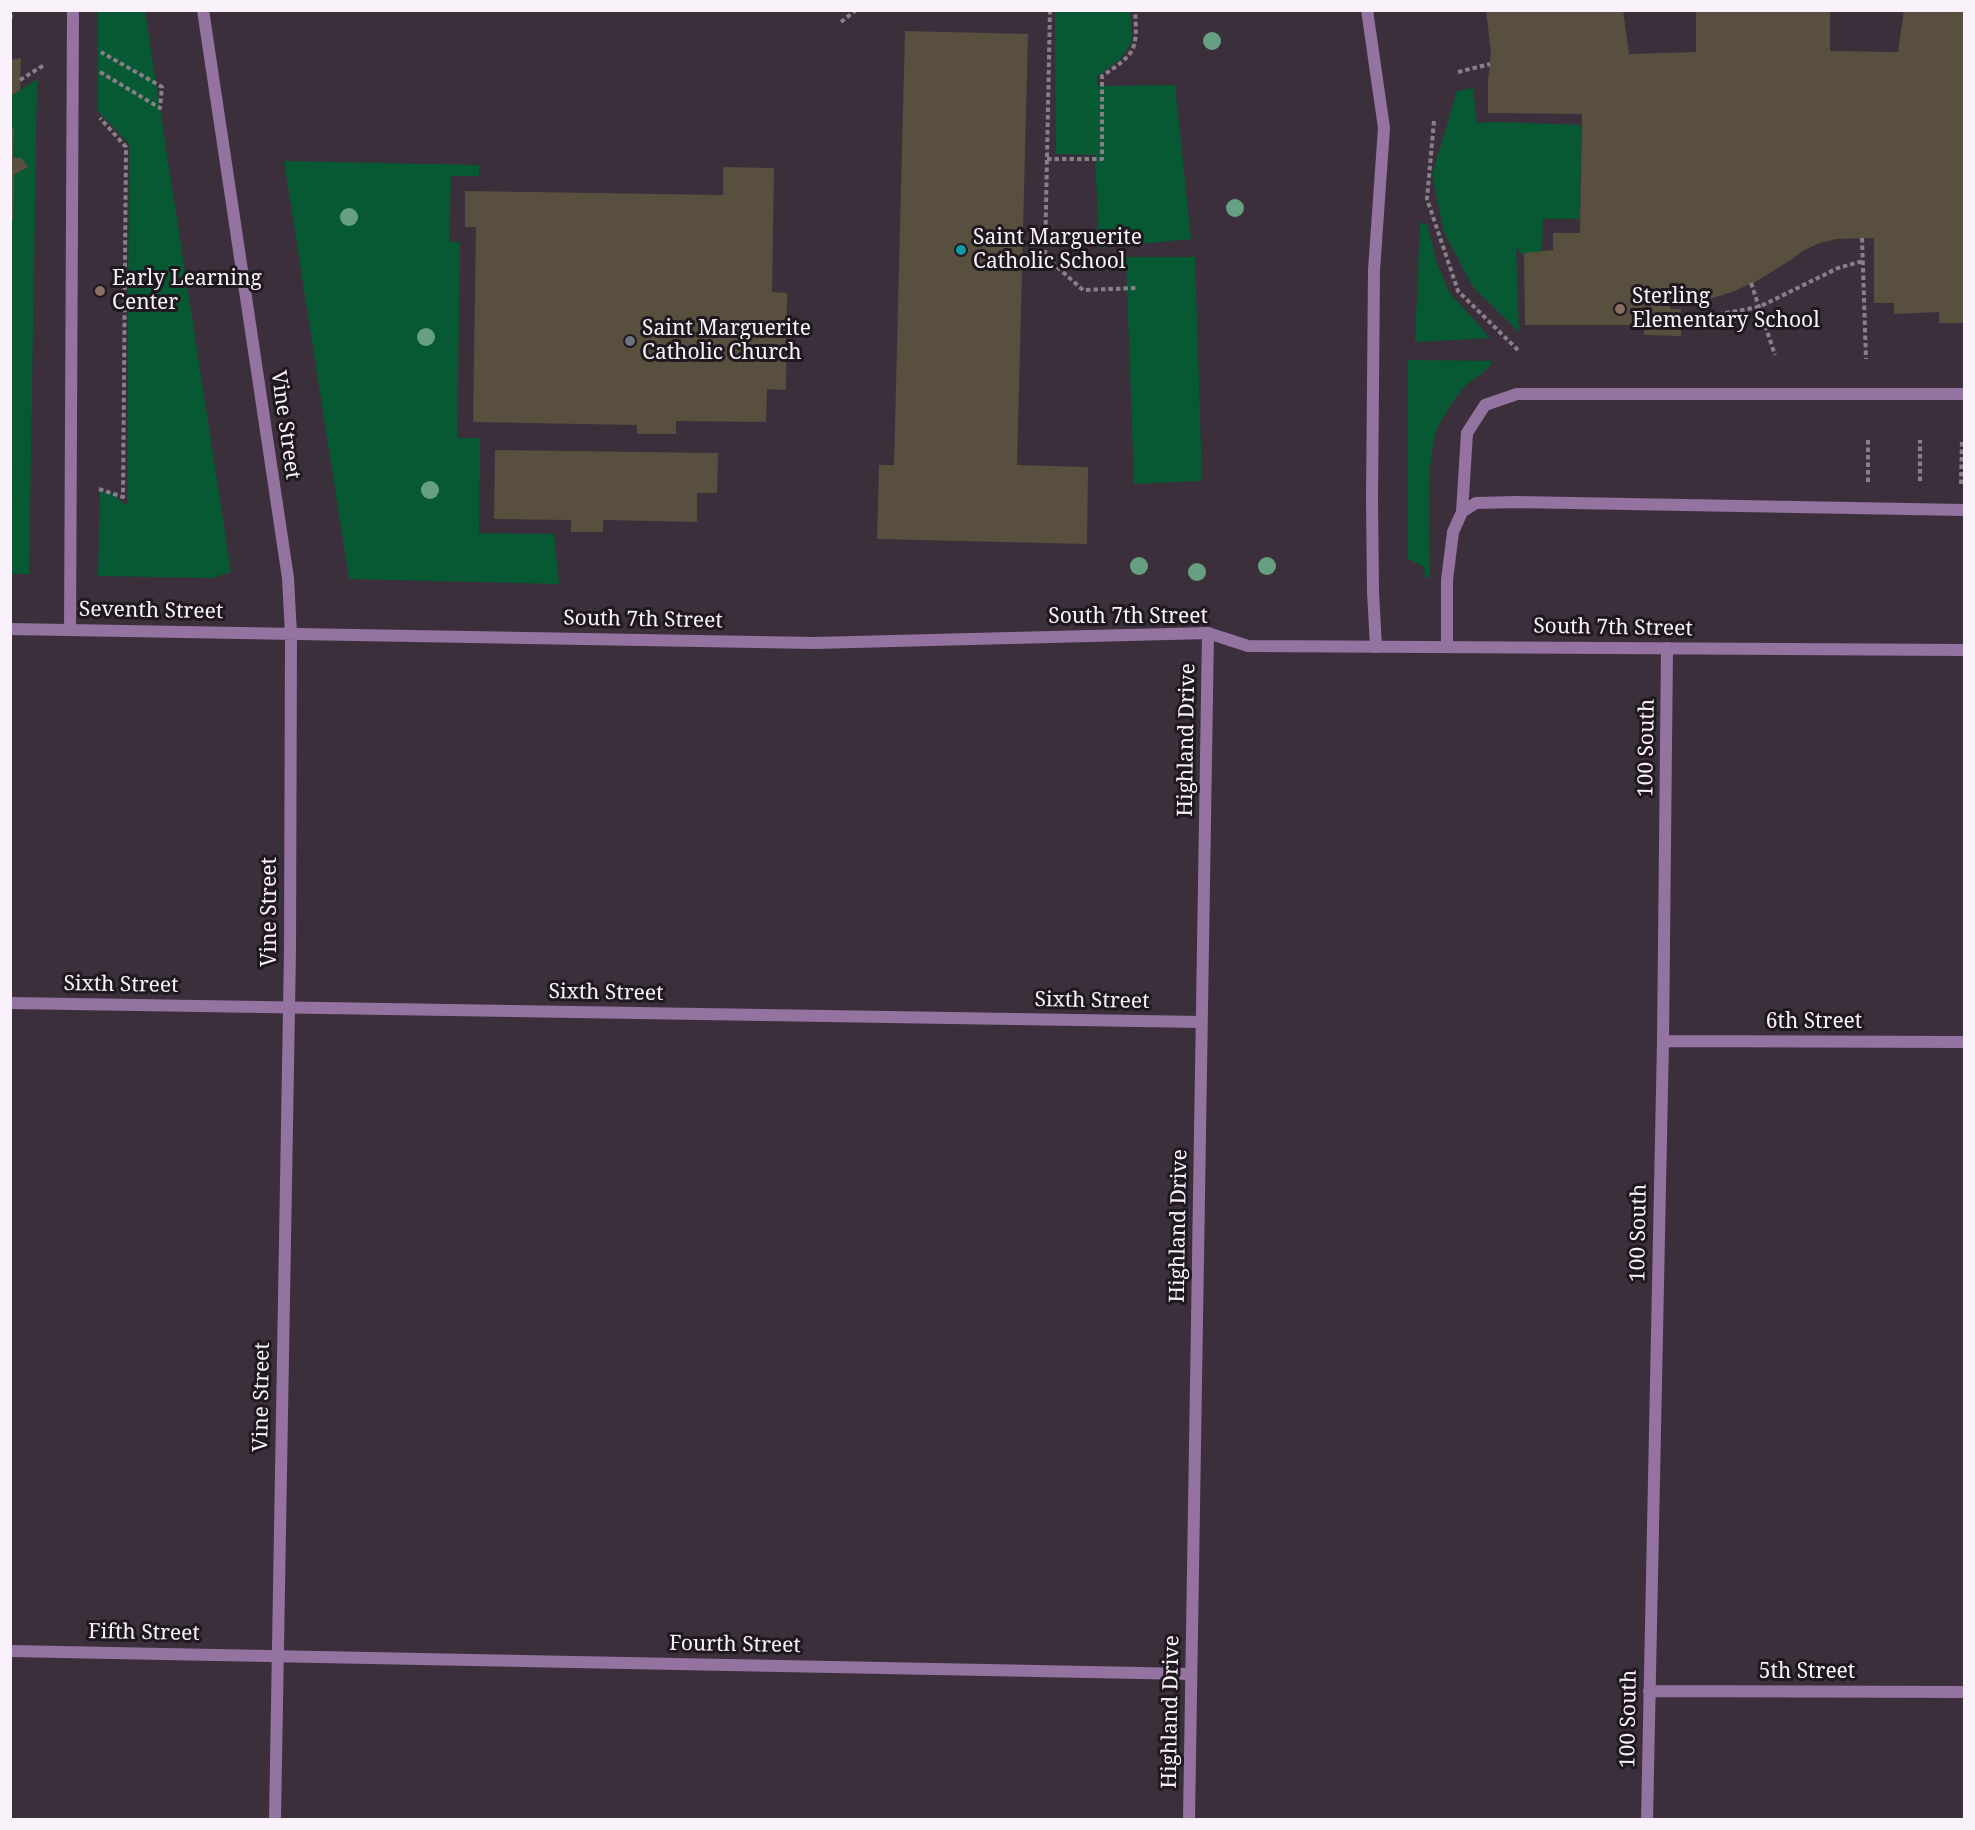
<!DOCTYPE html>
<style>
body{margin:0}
#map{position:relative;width:1975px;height:1830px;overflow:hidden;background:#3b2f3c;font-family:"Noto Serif",serif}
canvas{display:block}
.frame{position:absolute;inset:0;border:12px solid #faf2fa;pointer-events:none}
</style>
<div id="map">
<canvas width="1975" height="1830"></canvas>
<div class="frame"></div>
</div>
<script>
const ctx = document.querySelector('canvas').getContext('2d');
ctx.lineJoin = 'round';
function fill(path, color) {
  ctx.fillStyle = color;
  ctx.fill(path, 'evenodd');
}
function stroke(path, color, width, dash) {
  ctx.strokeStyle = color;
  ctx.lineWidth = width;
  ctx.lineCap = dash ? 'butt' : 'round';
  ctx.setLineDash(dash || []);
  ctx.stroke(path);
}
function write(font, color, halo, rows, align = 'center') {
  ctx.font = font + ' "Noto Serif",serif';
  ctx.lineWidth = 6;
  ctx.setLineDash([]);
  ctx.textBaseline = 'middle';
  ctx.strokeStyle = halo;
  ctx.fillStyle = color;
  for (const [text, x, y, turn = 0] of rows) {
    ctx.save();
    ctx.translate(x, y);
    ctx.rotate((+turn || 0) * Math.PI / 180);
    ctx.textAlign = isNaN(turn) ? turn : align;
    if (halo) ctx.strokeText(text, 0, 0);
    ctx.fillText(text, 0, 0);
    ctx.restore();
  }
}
fill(new Path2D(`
 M98,11H145L231,572L212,578L98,576L100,491L114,494L125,505L127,504L129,144L98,111Z
 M1055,11H1130L1132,42L1121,58L1097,77V86L1175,85L1191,239L1099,248L1095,155L1056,154Z
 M37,79L29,574H10V221L14,175L27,167L21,158H13L14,129L11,128L10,97Z
 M1473,88L1477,123L1498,122L1581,125L1580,219H1543L1542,251L1524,257L1516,247L1519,332L1473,287L1444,232L1432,175L1457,91Z
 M284,161L479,165V176H451L449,242H460L457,438H480L479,533L554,534L559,584L349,579Z
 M1420,223L1427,224L1436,260L1449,292L1490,338L1415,342Z
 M1126,257H1195L1202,481L1134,484Z
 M1408,360L1493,361C1485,375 1469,380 1460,392C1452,401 1446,413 1440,423C1424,449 1430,543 1430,577L1425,578L1424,567L1408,559Z`), '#065933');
fill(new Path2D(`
 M1486,10H1623L1629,54L1696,52V10H1830V51L1898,52L1904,10H1964V323H1939V312L1894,314V303H1874V238L1836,239L1820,243L1804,250L1791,260L1755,282L1732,292L1706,300L1670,302V309H1681V336L1644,335V325H1525L1524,253L1553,250V233H1580L1582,114L1488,113V80L1491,53Z
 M905,31L1028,34L1017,465L1088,467L1087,544L877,539L879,465H894Z
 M21,58L20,90L10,97V60Z
 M10,128H14L13,158H21L28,167L14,175L13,221H10Z
 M723,167L774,168L772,292L787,293L786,390L767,389L766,422L676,421V434H637V425L473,422L476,227H465V191L723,195Z
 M495,450L718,453L717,493H697V522L603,520V532H571V520L494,519Z`), '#594f3f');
stroke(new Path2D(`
 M1050,10L1045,256L1083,290L1138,288
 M10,19L13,10
 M841,22L856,10
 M100,72L160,108L162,87L101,52
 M1458,72L1490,64
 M20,80L44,65
 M1434,121L1427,199L1458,291L1519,351
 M1047,159H1102V76C1135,54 1138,51 1135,10
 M1862,238L1866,359
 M1751,283L1775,355
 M1681,321L1759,307L1838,268L1863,261
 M1920,481V440
 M1868,482V440
 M1961,484L1962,439
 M99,489L123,497L126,147L100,118`), '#897f8a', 4, [4.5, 3]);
stroke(new Path2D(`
 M1367,10L1384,128L1374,270L1372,500L1373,592L1376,647
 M1462,512L1476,503L1516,502L1964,510
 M70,630L73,10
 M1447,646V580L1453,532L1462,512L1467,433L1485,405L1517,394H1964`), '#9573a0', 12);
stroke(new Path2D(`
 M10,1003L1202,1022
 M1663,1041L1964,1042
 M10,1651L1191,1674
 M1649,1691L1964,1692
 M1189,1820L1208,633
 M1647,1820L1663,1041L1667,648`), '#9573a0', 12);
stroke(new Path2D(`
 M203,10L288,578L291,634L290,951L275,1820
 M10,629L814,643L1208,633L1248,646L1964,650`), '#9573a0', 12);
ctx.fillStyle = '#66a081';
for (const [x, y] of [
 [1212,41],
 [1235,208],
 [349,217],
 [426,337],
 [430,490],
 [1139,566],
 [1267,566],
 [1197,572]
]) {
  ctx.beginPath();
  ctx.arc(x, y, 9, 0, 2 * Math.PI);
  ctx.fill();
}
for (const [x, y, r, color] of [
 [961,250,6,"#0f9aa8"],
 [100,291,6,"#8d6e63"],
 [1620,309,6,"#8d6e63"],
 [630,341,6,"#6b7280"]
]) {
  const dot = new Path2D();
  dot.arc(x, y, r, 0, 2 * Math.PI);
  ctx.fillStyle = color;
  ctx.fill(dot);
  stroke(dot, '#1f191f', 2);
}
write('21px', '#faf2fa', '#1f191f', [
 ["Saint Marguerite",973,238],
 ["Catholic School",973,262],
 ["Early Learning",112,279],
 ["Center",112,303],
 ["Sterling",1632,297],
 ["Elementary School",1632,321],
 ["Saint Marguerite",642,329],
 ["Catholic Church",642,353]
], 'left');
write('21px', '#faf2fa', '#1f191f', [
 ["Vine Street",285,425,82],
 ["Seventh Street",151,611,1],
 ["South 7th Street",1128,617],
 ["South 7th Street",643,620,1],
 ["South 7th Street",1613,628,1],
 ["Highland Drive",1187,740,-89],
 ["100 South",1647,748,-89],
 ["Vine Street",270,912,-90],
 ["Sixth Street",121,985,1],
 ["Sixth Street",606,993,1],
 ["Sixth Street",1092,1001,1],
 ["6th Street",1814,1022],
 ["Highland Drive",1179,1226,-89],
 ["100 South",1639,1233,-89],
 ["Vine Street",262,1397,-89],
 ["Fifth Street",144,1633,1],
 ["Fourth Street",735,1645,1],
 ["5th Street",1807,1672],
 ["Highland Drive",1171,1712,-89],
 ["100 South",1629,1719,-89]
]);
</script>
